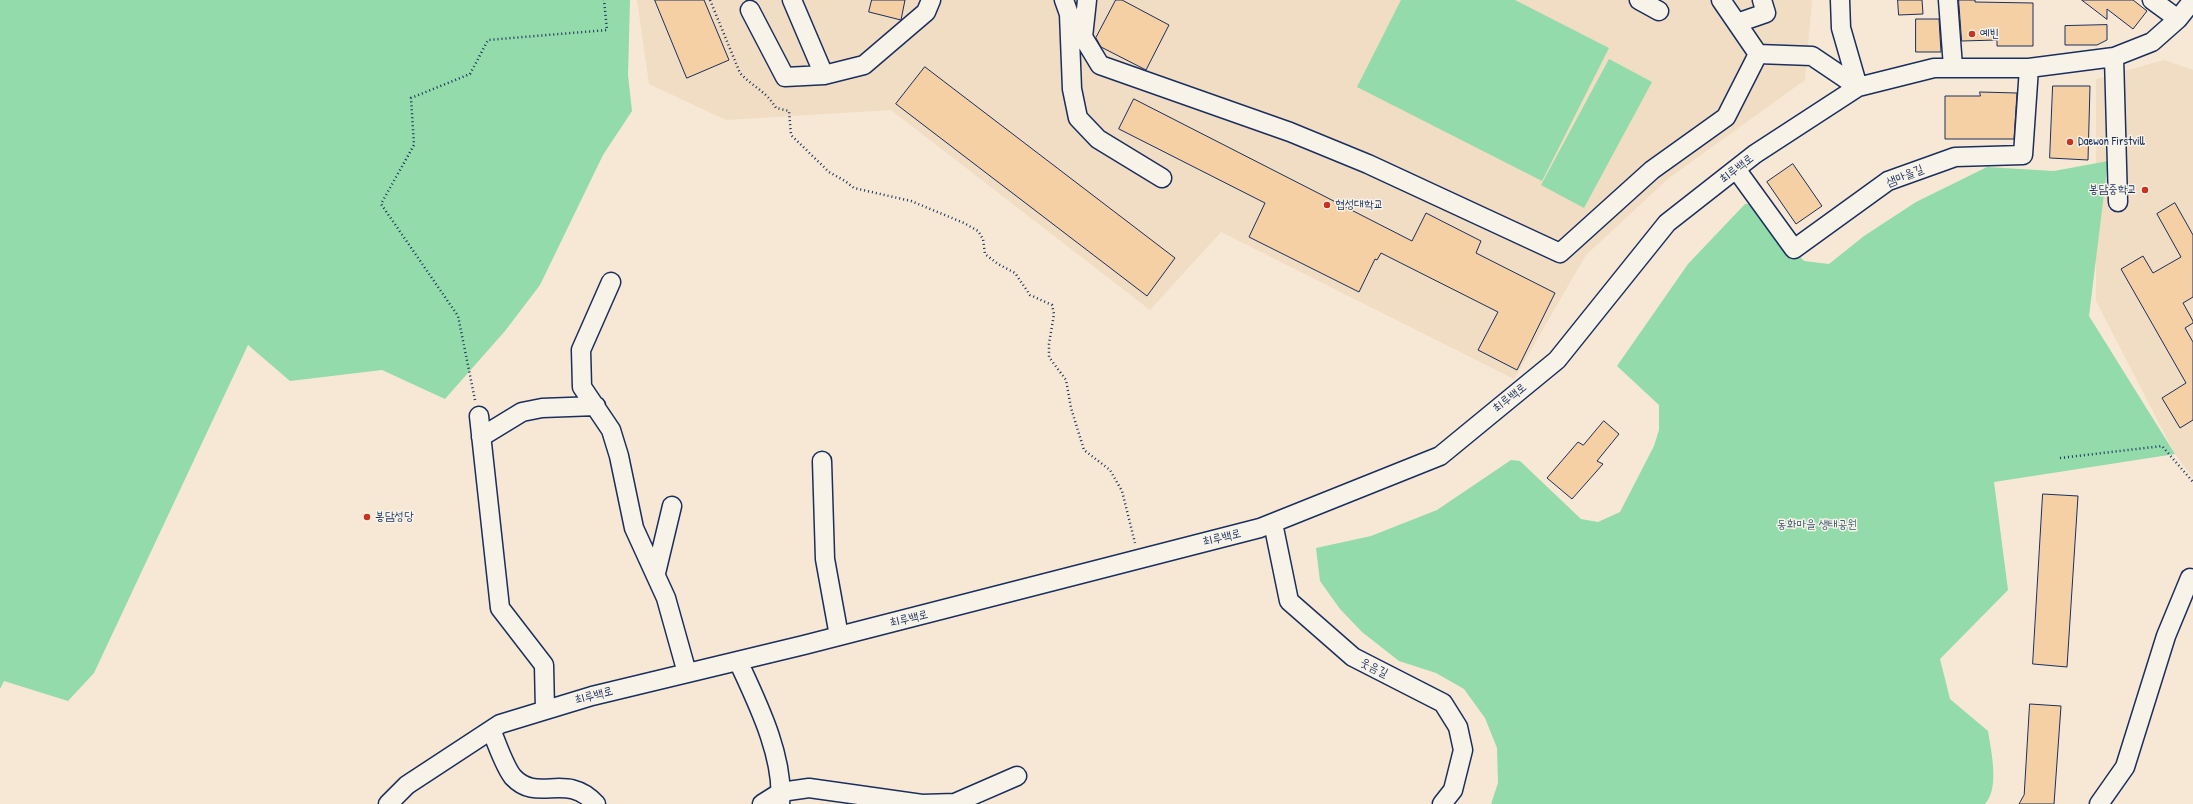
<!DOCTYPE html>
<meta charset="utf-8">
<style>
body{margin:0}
canvas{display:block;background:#f6e8d4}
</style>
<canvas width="2193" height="804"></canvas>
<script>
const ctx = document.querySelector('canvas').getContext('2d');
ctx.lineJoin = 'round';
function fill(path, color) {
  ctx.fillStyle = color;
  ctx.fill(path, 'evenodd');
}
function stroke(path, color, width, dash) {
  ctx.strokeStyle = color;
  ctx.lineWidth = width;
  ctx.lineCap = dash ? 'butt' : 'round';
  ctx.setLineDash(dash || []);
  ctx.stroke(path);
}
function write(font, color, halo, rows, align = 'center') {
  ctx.font = font + ' "Patrick Hand","Poor Story",sans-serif';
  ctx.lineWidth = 3;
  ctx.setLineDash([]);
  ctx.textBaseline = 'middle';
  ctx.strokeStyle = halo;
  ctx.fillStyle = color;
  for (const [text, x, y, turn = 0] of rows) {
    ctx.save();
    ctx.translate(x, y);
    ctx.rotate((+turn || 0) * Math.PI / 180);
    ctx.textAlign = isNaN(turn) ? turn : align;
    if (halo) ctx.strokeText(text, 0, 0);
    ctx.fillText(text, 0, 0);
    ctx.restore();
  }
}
fill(new Path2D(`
 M637,0H1812L1805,80L1669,178L1586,255L1514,379L1221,232L1150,310L891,110L726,120L649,84Z
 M2164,60L2193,70V478L2175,454L2096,301V79Z`), '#f1ddc4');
fill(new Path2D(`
 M0,0H630L628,75L632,111L603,155L540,285L505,331L445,399L382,370L290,381L248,345L94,673L68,701L4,681L0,689Z
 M1401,0H1515L1609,48L1542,181L1357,87Z
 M1609,59L1652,82L1584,208L1541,185Z
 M2108,161L2089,316L2175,454L1994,482L2008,590L1940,659L1950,699L1988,731C1991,751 2000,788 1985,804H1491L1498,783L1497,748L1485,718L1464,689L1436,673L1399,661L1362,632L1340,609L1320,581L1316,548L1371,536L1437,510L1511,460L1520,461L1581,519L1598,522L1620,512L1654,446L1659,430V405L1617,366L1688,264L1745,204H1751L1804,261L1829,264L1864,236L1916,202L1987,167L2054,171Z`), '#93dbaa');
const building = new Path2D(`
 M655,0H704L729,60L687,78Z
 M872,0H905L901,20L869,12Z
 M1116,0H1122L1169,25L1146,70L1101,47L1096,38Z
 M1898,0H1922L1923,14L1899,15Z
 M1959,0H1975V2L2033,3V46H1997V40L1962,41Z
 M2082,0H2133L2147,11L2133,29L2107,9V19Z
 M1916,19H1939L1941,52H1916Z
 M2107,25V40L2097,45H2065V26Z
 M925,67L1175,258L1147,296L896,104Z
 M2053,86H2090L2088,160L2050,158Z
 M1980,92L2017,93L2014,139H1945V96H1980Z
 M1134,99L1412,241L1426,213L1481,241L1476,253L1555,293L1517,370L1478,350L1498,312L1381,253L1377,260L1375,259L1359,292L1249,237L1265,203L1119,129Z
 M1793,164L1822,206L1796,224L1767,182Z
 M2175,203L2193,235V297L2183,303L2193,321V323L2185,328L2193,342V420L2180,428L2162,398L2186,383L2121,269L2143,256L2153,273L2181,257L2157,214Z
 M1604,421L1619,434L1597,461L1603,464L1572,499L1547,478L1578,442L1583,445Z
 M2043,494L2078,496L2067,667L2033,664Z
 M2030,704L2061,706L2054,804H2019L2024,795Z`);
fill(building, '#f4d0a4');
stroke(building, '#1b2f5e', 1);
const minor = new Path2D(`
 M792,0L824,75
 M1064,0L1069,14L1072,89L1078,118L1098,139L1162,178
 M1087,0L1083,37L1100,65L1290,132L1368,164L1560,253L1652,170L1726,117L1758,54
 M1639,0L1659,11
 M1721,0L1758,54L1812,56L1858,87
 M1840,0L1841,28L1858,87
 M1948,0L1953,67
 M2152,0L2178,19
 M750,10L785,77L824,75L864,65L926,12L931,0
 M1737,23L1766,13L1762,0
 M2114,57L2118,202
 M1736,169L1794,249L1888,181L1955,157L2023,155L2029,68
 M611,282L581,350L582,387L611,430L619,456L634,528L666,598L687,673
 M479,416L500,608L544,665L545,710
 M481,437L522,412L542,408L596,406
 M822,461L825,559L839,636
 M1273,523L1289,601L1353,657L1443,703L1458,727L1463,750L1453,790L1442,804
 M656,573L672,506
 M738,661C757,702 785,758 780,804
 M491,730C497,743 504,766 513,777C538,804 566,771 596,804
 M388,804L407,785L500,724L592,696L804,645L1260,528L1440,456L1557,360L1667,223L1755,154L1858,87L1934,68H2029L2114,57L2152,42L2178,19L2193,0
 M762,804L781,792L809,788L922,804L955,803L1017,776
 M2099,804L2125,767L2166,636L2190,578L2193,581`);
stroke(minor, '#1b2f5e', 21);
stroke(new Path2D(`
 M710,0L740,73C753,87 766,91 776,108L789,111L791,135L829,172L845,181L854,188L911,201L964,223L978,231L983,239L985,254L998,264L1015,273L1030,295L1052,305L1054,314L1049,344V357L1066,380L1071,408L1084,450L1110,470L1122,491L1135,543
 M475,400L458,316L381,204L414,145L411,98L470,74L488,40L607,30L604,0
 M2060,458L2162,446L2193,482`), '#1b2f5e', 2.5, [1, 3]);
stroke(minor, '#f7f3e8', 18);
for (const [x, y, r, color] of [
 [1972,34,4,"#c8321e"],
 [2070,142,4,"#c8321e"],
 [2145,190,4,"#c8321e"],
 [1327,205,4,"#c8321e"],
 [367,517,4,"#c8321e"]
]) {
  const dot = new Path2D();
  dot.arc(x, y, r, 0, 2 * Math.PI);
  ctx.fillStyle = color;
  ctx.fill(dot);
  stroke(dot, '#f7f3e8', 1.5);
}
write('12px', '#1b2f5e', '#f7f3e8', [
 ["예빈",1980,34],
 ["Daewon Firstvill",2078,142],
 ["봉담중학교",2137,190,"right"],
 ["협성대학교",1335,205],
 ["봉담성당",375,517]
], 'left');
write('12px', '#1b2f5e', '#f7f3e8', [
 ["최루백로",1737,169,-38],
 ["샘마을길",1905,176,-22],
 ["최루백로",1510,398,-39],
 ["최루백로",1222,538,-14],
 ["최루백로",909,619,-14],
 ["웃음길",1374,668,26],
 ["최루백로",594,696,-15]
]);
write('12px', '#395a71', '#f7f3e8', [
 ["동화마을 생태공원",1817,525]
]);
</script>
